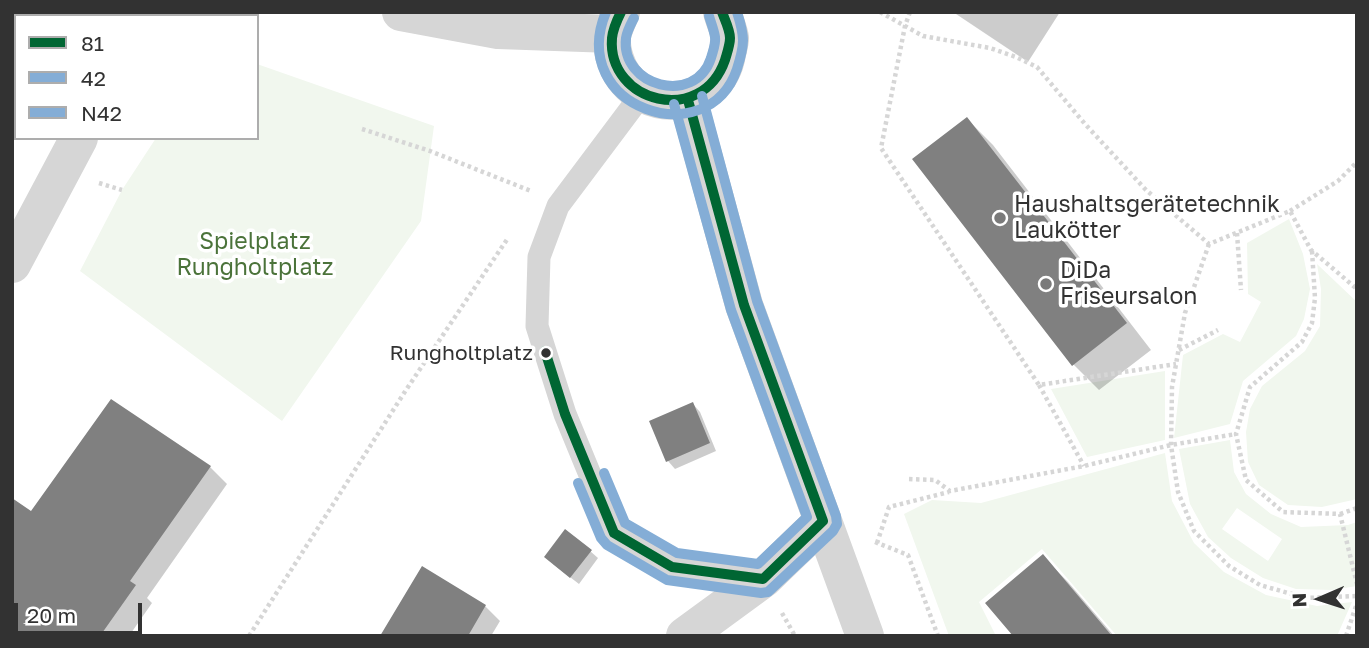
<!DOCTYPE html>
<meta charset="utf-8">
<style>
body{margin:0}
#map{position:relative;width:1369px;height:648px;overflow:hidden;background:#fff;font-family:"Golos Text",sans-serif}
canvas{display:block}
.frame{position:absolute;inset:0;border:14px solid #323232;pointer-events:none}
.legend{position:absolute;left:14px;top:14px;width:245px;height:126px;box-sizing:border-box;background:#fff;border:2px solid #adadad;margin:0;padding:9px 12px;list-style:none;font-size:21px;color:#323232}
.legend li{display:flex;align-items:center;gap:14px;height:35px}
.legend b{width:35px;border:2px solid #adadad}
.north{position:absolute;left:1285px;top:564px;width:70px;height:70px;-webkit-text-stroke:5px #fff;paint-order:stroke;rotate:267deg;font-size:19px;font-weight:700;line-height:28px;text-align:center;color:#323232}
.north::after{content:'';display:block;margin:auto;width:24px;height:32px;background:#323232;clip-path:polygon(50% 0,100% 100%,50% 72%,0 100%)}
.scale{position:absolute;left:14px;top:603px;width:128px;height:32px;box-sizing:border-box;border:4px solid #323232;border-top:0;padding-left:9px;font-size:21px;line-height:24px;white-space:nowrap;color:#323232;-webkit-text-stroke:5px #fff;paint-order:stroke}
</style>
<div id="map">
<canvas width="1369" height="648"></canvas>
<div class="frame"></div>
<ul class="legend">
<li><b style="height:9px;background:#063"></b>81</li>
<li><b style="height:9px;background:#84add6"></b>42</li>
<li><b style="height:9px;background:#84add6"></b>N42</li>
</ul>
<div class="north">N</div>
<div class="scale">20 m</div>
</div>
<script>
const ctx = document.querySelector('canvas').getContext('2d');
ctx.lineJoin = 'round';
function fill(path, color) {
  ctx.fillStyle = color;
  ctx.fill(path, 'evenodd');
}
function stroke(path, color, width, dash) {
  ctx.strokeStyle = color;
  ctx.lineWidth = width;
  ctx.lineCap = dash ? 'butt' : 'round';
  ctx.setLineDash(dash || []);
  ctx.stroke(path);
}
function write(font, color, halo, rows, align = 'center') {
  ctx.font = font + ' "Golos Text",sans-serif';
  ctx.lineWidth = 7;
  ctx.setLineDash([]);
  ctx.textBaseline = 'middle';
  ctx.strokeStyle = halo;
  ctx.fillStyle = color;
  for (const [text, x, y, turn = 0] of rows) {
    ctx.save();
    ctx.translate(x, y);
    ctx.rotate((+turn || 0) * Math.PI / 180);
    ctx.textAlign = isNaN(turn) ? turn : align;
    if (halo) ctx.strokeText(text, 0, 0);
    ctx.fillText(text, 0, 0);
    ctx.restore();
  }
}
fill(new Path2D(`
 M257,64L434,126L421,221L282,421L80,271L122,190L156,138H257Z
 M1289,219L1303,254L1310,289L1304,319L1296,336L1243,381L1230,424L1174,438L1183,355L1223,334L1240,342L1261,302L1248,294L1247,243Z
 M1317,264L1357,302V499L1322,507L1288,505L1259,485L1248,462L1246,432L1250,409L1262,386L1305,351L1320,326L1321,289Z
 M1165,371V440L1087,457L1051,389Z
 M1230,440L1234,472L1246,494L1271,514L1301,527L1348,525L1357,522V586L1332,590L1296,589L1263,578L1231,558L1208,537L1190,504L1179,449ZM1237,508L1282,539L1268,561L1222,529Z
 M1165,453L1172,501L1194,543L1224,572L1266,595L1317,606L1352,602L1337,636H1117L1042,549L979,602L996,636H949L904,514L932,500L981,503Z`), '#f1f7ee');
fill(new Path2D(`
 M953,12H1060L1028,62Z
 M967,119L993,145L1151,350L1099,390L1073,364Z
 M693,404L700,412L716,451L675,469L668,461Z
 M210,467L227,484L147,598L152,603L129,636H105L84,621L31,514Z
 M590,551L598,558L579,584L553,564Z
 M1043,557L1068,582L1114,636H1015Z
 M422,568L485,606L500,621L491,636H389Z`), '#0003');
fill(new Path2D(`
 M967,117L1127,323L1072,366L912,159Z
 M111,399L211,466L130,581L136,585L100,636H12V498L31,511Z
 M693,402L710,443L666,462L649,421Z
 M565,529L592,550L570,578L544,557Z
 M1043,554L1112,636H1013L985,603Z
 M422,566L486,605L468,636H380Z`), '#808080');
stroke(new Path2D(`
 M880,12L923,36L990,48L1016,57L1037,67L1085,124L1146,190L1209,244L1290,211L1311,250L1357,289
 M910,12L905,26L881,148L1039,385L1176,364
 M362,129L430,151L531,191
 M99,183L122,190
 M1290,211L1338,181L1357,162
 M1237,233L1241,290
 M1209,244L1185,313L1172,387L1171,445L1178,492L1194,531L1229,566L1260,585L1306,598L1357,596
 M1312,251L1315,298L1312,323L1302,342L1250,387L1236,434L1246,480L1283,512L1340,514L1357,584
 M1179,350L1218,330
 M1039,385L1084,466
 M909,479L935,480L950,491L1084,466L1171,445L1236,434
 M1340,514L1357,508
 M875,542L908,555L938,636
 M877,543L889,507L949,492
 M782,613L795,636
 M249,636L406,390L508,238
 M1346,636L1357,603`), '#d6d6d6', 4.5, [3.5, 3.5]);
stroke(new Path2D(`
 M642,94L558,206L539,257L537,326L565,414L614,533L672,567L763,579`), '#d6d6d6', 23);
stroke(new Path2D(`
 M401,12L498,30L612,34
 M621,12C618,19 615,26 613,32C610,44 614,58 619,69C644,117 718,109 727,54C728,49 730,43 730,38C729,30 724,20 722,12
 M144,16L145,12
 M688,100L744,305L865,636
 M12,264L79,138
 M685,636L763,579L823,521`), '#d6d6d6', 38);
stroke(new Path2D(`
 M621,12C617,20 613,29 612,38C607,103 702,127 725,60C727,53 730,45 730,38C730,30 725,20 722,12
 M545,351L565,414L614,533L672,567L763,579L823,521L744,305L688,100`), '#063', 10);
stroke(new Path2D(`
 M606,12C566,108 708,155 737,69C745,44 745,37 737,12
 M578,483L601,538L607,545L667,580L761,593L768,592L833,531L837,524L836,516L757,301L702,96`), '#84add6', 10);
stroke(new Path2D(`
 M634,18C631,24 627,31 626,38C620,86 695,107 711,58C713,51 716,44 715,37C714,30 711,23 709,16
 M604,473L625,523L677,553L758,564L807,517L731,310L674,104`), '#84add6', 10);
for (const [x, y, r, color] of [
 [1000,218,7,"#7a7a7a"],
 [1046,284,7,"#7a7a7a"],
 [546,353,6,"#323232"]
]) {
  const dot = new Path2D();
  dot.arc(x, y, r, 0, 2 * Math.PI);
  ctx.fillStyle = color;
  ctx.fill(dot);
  stroke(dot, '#fff', 2.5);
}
write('21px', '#323232', '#fff', [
 ["Rungholtplatz",533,353]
], 'right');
write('23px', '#323232', '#fff', [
 ["Haushaltsgerätetechnik",1014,205],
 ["Laukötter",1014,231],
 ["DiDa",1060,271],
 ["Friseursalon",1060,297]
], 'left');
write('23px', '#4b733a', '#fff', [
 ["Spielplatz",255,242],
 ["Rungholtplatz",255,268]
]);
</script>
